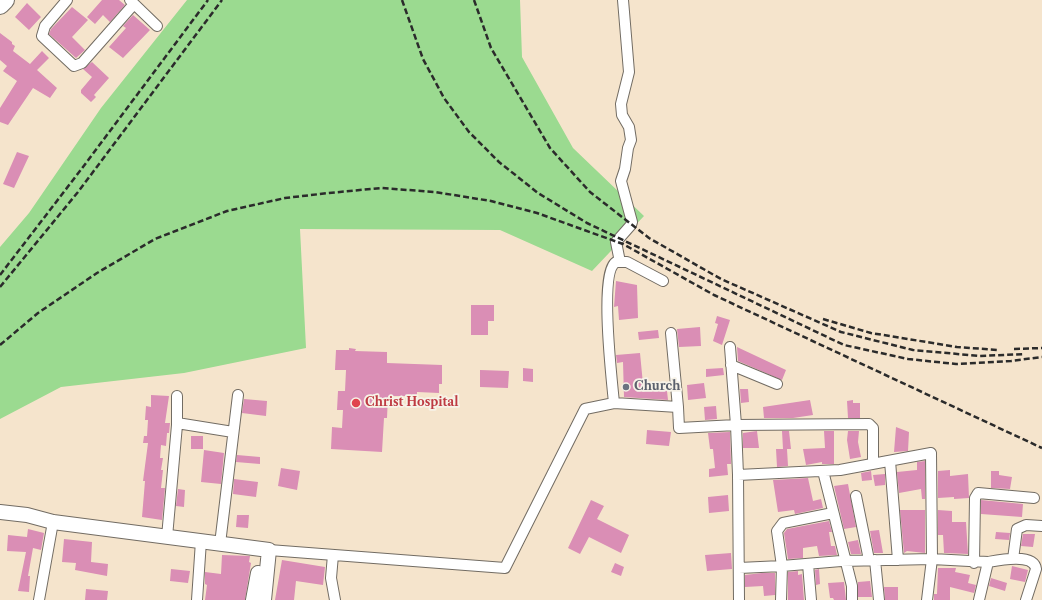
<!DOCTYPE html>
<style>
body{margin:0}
canvas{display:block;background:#f5e4cc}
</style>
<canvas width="1042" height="600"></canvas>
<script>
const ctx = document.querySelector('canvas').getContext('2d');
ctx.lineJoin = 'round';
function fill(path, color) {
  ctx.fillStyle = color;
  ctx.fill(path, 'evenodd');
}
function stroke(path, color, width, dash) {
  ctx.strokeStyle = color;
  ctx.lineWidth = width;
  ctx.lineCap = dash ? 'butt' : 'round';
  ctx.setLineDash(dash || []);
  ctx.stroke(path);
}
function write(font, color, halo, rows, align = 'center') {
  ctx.font = font + ' "Libre Caslon Text",serif';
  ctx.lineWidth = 3.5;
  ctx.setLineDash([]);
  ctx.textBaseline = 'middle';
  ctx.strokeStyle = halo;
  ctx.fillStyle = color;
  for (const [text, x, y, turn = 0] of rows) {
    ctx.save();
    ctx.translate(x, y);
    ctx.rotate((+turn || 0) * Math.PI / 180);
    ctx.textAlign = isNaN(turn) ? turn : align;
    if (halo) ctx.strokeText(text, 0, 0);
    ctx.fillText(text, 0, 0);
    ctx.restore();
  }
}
fill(new Path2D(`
 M187,0H520L522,57L573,148L644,216L592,271L500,230L300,229L306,348L184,373L61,387L0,419V247L29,213L101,108Z`), '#9bda90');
fill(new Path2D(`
 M102,0H119L125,5L110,22L103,15L95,24L87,17Z
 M27,3L41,17L29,30L15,17Z
 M72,7L88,20L72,37L85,50L76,58L49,34L51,29Z
 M133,15L150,30L123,58L109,47L126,28L123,26Z
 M0,33L12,42V44L15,46L13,51L30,64L42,51L49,58L37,70L57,88L50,98L33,88L8,125L0,122V108L17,81L3,71L7,66L0,60Z
 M92,62L109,78L94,95L96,97L91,102L81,93V90L92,77L83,69Z
 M17,152L29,156L14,188L3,184Z
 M616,281L637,285L638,318L619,320L618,306L614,307Z
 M471,305H494V321H488V335H471Z
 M717,316L730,320L722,345L713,341L718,324L715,323Z
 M700,327L701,346L679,347L677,329Z
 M658,330L659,338L639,340L638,332Z
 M737,347L786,370L782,380L738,361Z
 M349,348L356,349L355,351L387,352V363L442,365V384H439V393L417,392V396H388L387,418H384L382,452L331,449L332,427L342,428L343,410H337L338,391H345L346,370H335L336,350H349Z
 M640,353L643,384L666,382L668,400L624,397L623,362L617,363L616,355Z
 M523,368L533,369V382L523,381Z
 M723,368L724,375L706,377V369Z
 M480,370L509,371L508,388L480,387Z
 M704,383L706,398L688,400L687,385Z
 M740,389H748L749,402L741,403Z
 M151,395L169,396L165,423H170L169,433H167L166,446L161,445L160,458H163L161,470H163L161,488H165L162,520L142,517L145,481H143L148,443H143L144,436H147L148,420H145L146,406L151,407Z
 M244,399L267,401L266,416L242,413Z
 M810,400L813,415L793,418H764L763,407Z
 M853,400V403H860V418H848L847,401Z
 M716,406L717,419L705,420L704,407Z
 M896,427L909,432L908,451L894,452Z
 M647,430L671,432L669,446L646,444Z
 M757,431L759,448H743V433Z
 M782,431H789L791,449H787L788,466L777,467L776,449H783Z
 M824,431H834V464H822V462L806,465L803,449L825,448Z
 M848,431H859L858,442L861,457L850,459L847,440Z
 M730,432L731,464H727L728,475L709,477V469L715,468L713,449H710L708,433Z
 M191,436H203V449H191Z
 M204,450L224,453L221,484L201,482Z
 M237,455L260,457V464L236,462Z
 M925,461V499H922L921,489L899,493L897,472L917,470V462Z
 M281,468L300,471L297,490L278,486Z
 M950,470V476L968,474L969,498L954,499V497L938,498V471Z
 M871,471L872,480L862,481L861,473Z
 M991,471H999V475L1012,477L1010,489L991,488Z
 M885,474V485L875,486L873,475Z
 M808,478L813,501L821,499L823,508L795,514L794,510L778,512L773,480Z
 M234,479L258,482L256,497L233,494Z
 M848,484L856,527L844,529L834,486Z
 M178,489L185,490L184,507L176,506Z
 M728,495L729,511L709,513L708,497Z
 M591,500L604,506L597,519L629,535L621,553L589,537L580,554L568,548Z
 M981,500L1023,504L1022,517L981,514Z
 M900,510H925V553L907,551L904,553Z
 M938,510L952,511V522H966L968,554L944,553L943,535H938Z
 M237,515H249L248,528L236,527Z
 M829,521L832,532H829L831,546H835L837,555L819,556L817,546L803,548V558L788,559L784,533L787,529Z
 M28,529L44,533L41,550L33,548L28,576H30L29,592L18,591L26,552L7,551L8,535L27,537Z
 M879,530L883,553H874L870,531Z
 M996,532L1010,533L1009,540L995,539Z
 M1023,534H1035L1033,547L1021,546Z
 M64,539L92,542L91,562L108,564L107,576L75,570L76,563L62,562Z
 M858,540L861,554H851L848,542Z
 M731,553L732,569L707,571L705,555Z
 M222,555L250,556L249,562L251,563L245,600H205L207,585L205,584V572L221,574Z
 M282,560L325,567L323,585L296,581L294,600H275Z
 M615,563L624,567L621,576L611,572Z
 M1012,566L1028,570L1025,582L1010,579Z
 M938,568H956L955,572L970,575L968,583L976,585L974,593L950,587V600H934V594H937Z
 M171,569L190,571L188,583L170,581Z
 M819,569L820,584L816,585L815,570Z
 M798,571V575L802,574L804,600H788V572Z
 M762,573H775V595L764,596L763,586L745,587V575Z
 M991,578L1007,583L1005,591L989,586Z
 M870,581L872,597H858V582Z
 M844,582L846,600H834L833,598H830L828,583Z
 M884,587H898V600H885Z
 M86,589L108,591L107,600H85Z`), '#da8eb5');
const street = new Path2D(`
 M67,0L45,26L42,36L74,66L82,63L134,4
 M130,0L157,26
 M620,262L616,242L631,225L632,222L621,181L625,169L628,148L631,140L629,127L622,115L621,104L629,72L623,0
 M671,333L678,407
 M730,347L736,425L869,424L873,428V464
 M731,365L777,384
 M614,403C612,381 599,272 616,262H627L663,281
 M177,423L233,432
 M890,461L898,560
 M823,471L852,586V600
 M738,475L739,600
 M856,496L869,560
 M167,537L177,425V396
 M220,544L238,395
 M269,550L505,568L585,409L614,403L678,407L679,428L736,425L738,475L840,470L931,453L932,559L841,561L782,566L781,600
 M333,555L331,578L335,600
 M1013,559L1017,529L1026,525L1042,526
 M875,560L879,600
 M988,562C999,560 1034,553 1036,569L1026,600
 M974,563L975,498L978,493L1034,498
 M808,564L811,600
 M739,568L782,566L777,531L783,523L833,513
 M39,600L53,522
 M197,600L201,541
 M927,600L932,559L988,562L979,600`);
const secondary = new Path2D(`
 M0,512L27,515L53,522L269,550L264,600
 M253,600L258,573`);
const highway = new Path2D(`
 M0,5L5,0`);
stroke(street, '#726c63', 12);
stroke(secondary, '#726c63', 16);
stroke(highway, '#726c63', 20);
stroke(street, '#fff', 10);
stroke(secondary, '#fff', 14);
stroke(highway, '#fff', 18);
stroke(new Path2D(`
 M402,0L423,59L444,98L469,132L499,162L538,193L587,223L844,345L908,359L956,364L1011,361L1042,357
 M474,0L491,48L550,148L590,192L649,238L721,279L841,332L913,350L980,356L1025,354
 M0,275L83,167L208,0
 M0,287L78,192L222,0
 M823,319L871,333L957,347L998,350
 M0,345L38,313L97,273L155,239L227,211L285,198L329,193L381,188L435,192L491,201L537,213L623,244L714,295L1042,448
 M1014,349L1042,348`), '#2b2b2b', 2.5, [6, 3]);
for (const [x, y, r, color] of [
 [626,387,4,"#6b7280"],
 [356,403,5,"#e0444e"]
]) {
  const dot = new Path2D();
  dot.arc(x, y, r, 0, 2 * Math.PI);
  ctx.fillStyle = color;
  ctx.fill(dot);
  stroke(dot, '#f7f3e8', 1.5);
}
write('bold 12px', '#5b616d', '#f7f3e8', [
 ["Church",634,387]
], 'left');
write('bold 12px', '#be3a42', '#f7f3e8', [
 ["Christ Hospital",365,403]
], 'left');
</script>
